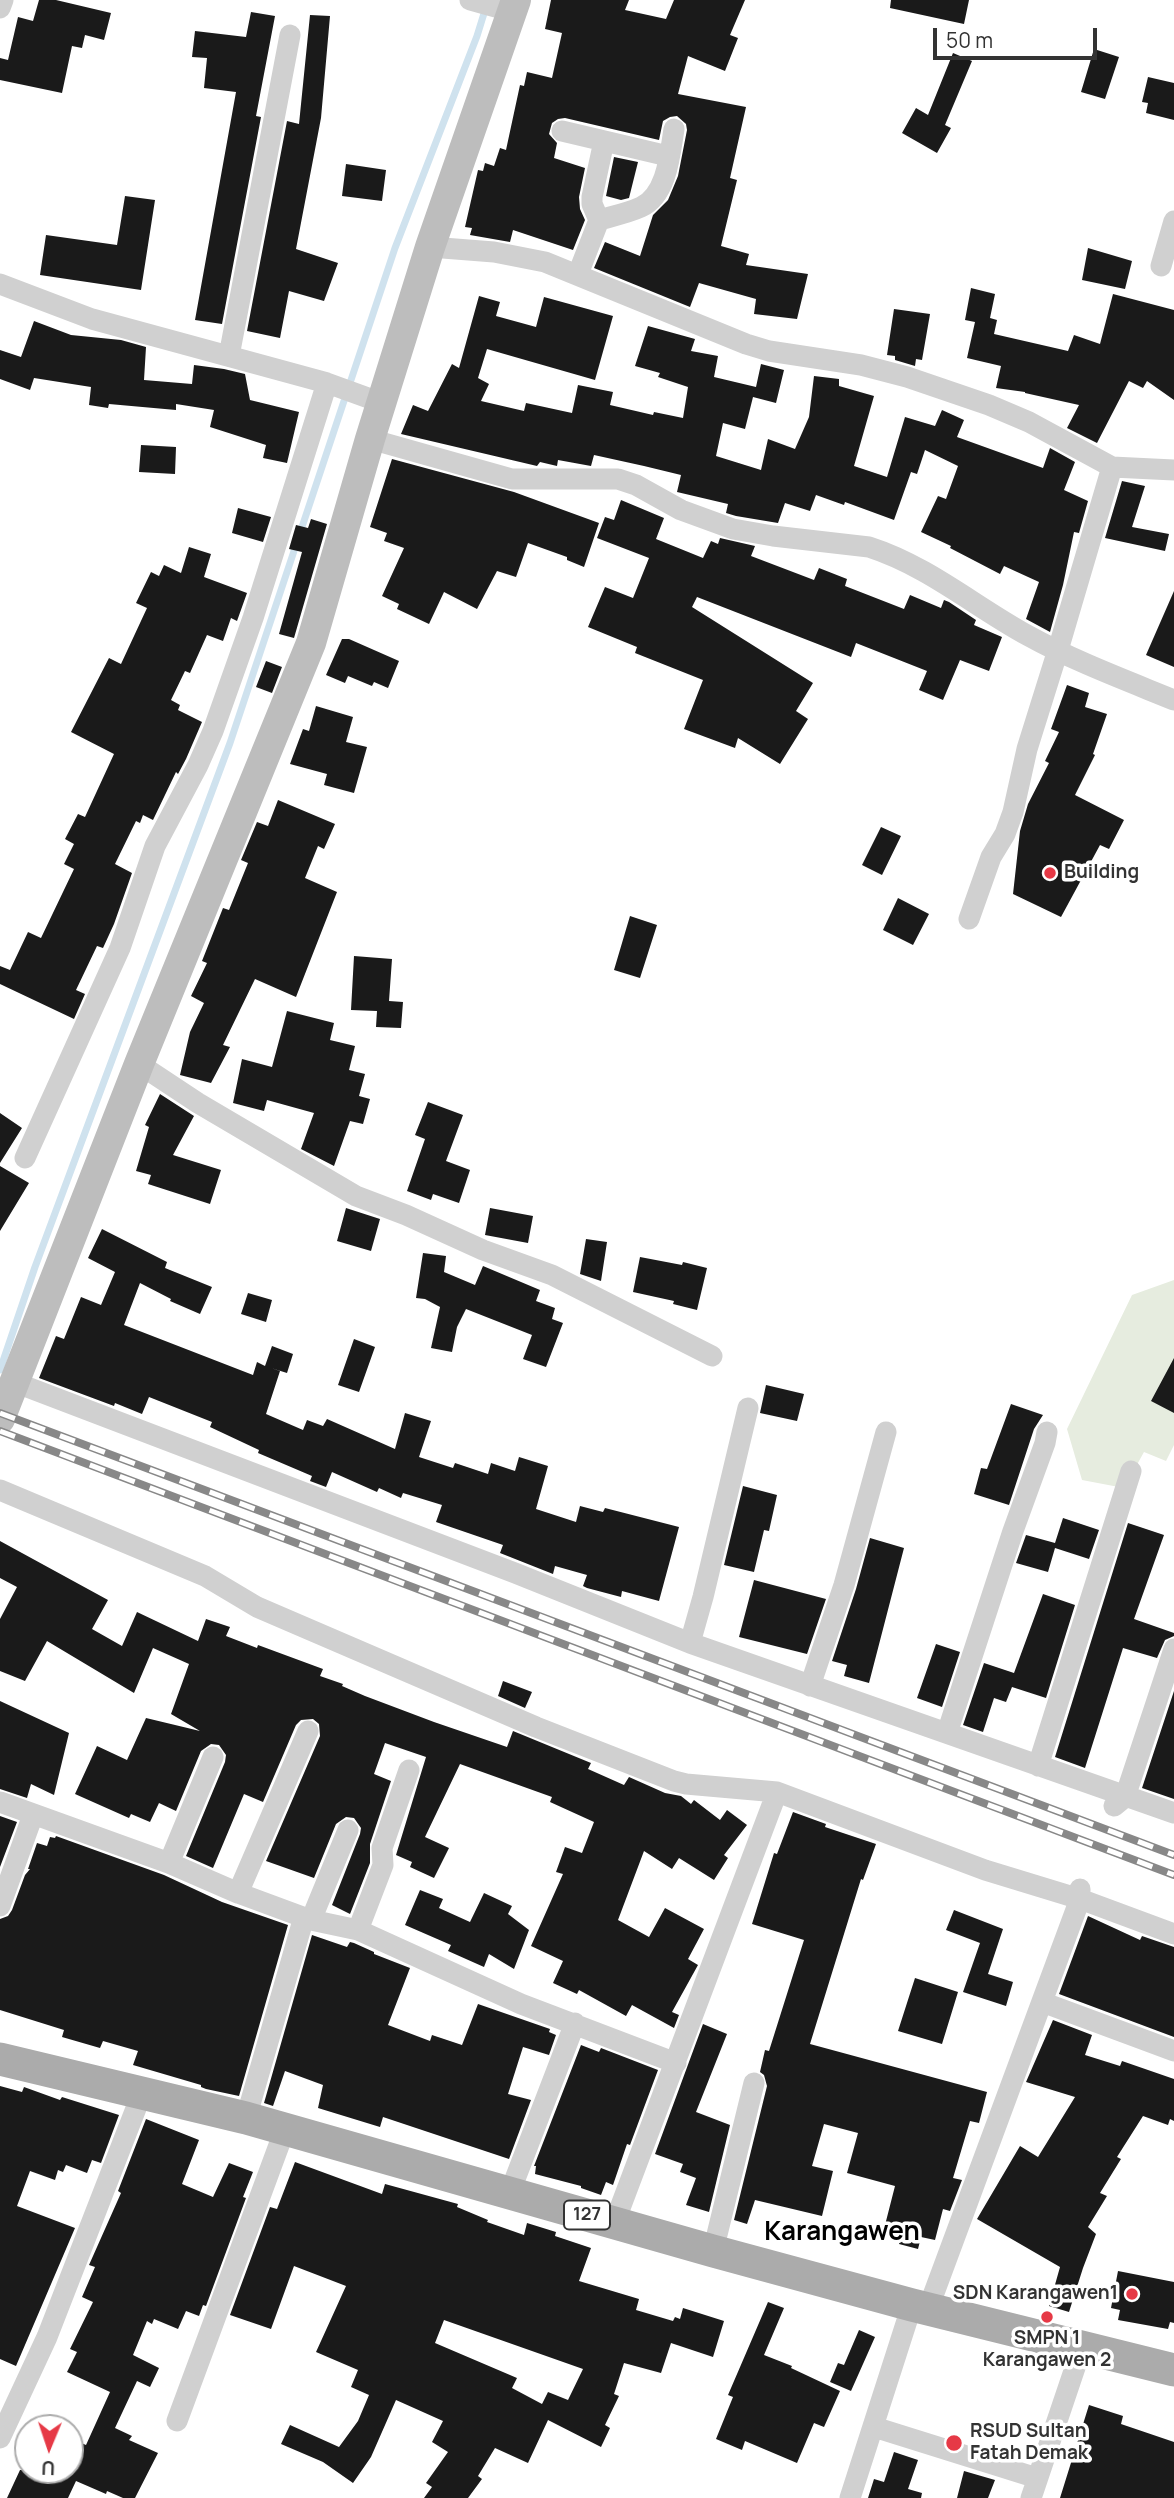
<!DOCTYPE html>
<style>
body{margin:0}
#map{position:relative;width:1174px;height:2498px;overflow:hidden;background:#fff;font-family:Manrope,sans-serif}
canvas{display:block}
.north{position:absolute;left:14px;top:2414px;width:70px;height:70px;box-sizing:border-box;background:#fff;border:2px solid #adadad;border-radius:50%;rotate:182deg;font-size:19px;font-weight:700;line-height:28px;text-align:center;color:#333}
.north::after{content:'';display:block;margin:auto;width:24px;height:32px;background:#e63946;clip-path:polygon(50% 0,100% 100%,50% 72%,0 100%)}
.scale{position:absolute;left:933px;top:28px;width:164px;height:32px;box-sizing:border-box;border:4px solid #333;border-top:0;padding-left:9px;font-size:21px;line-height:24px;white-space:nowrap;color:#333;-webkit-text-stroke:5px #fff;paint-order:stroke}
</style>
<div id="map">
<canvas width="1174" height="2498"></canvas>
<div class="north">U</div>
<div class="scale">50 m</div>
</div>
<script>
const ctx = document.querySelector('canvas').getContext('2d');
ctx.lineJoin = 'round';
function fill(path, color) {
  ctx.fillStyle = color;
  ctx.fill(path, 'evenodd');
}
function stroke(path, color, width, dash) {
  ctx.strokeStyle = color;
  ctx.lineWidth = width;
  ctx.lineCap = dash ? 'butt' : 'round';
  ctx.setLineDash(dash || []);
  ctx.stroke(path);
}
function write(font, color, halo, rows, align = 'center') {
  ctx.font = font + ' Manrope,sans-serif';
  ctx.lineWidth = 7;
  ctx.setLineDash([]);
  ctx.textBaseline = 'middle';
  ctx.strokeStyle = halo;
  ctx.fillStyle = color;
  for (const [text, x, y, turn = 0] of rows) {
    ctx.save();
    ctx.translate(x, y);
    ctx.rotate((+turn || 0) * Math.PI / 180);
    ctx.textAlign = isNaN(turn) ? turn : align;
    if (halo) ctx.strokeText(text, 0, 0);
    ctx.fillText(text, 0, 0);
    ctx.restore();
  }
}
fill(new Path2D(`
 M1174,1280V1445L1166,1461L1144,1452L1124,1488L1082,1480L1067,1429L1132,1295Z`), '#e6ecdf');
stroke(new Path2D(`
 M0,1370L35,1267L230,743L395,248L477,36L486,7`), '#cfe2ee', 7);
fill(new Path2D(`
 M39,0H56L111,13L104,40L85,35L82,48L72,46L62,93L0,80V58L8,60L18,17L33,21Z
 M551,0H629L625,10L666,19L674,0H745L730,35L738,38L725,71L688,56L678,94L746,107L730,178L737,180L721,246L749,254L746,265L808,274L797,319L754,314L756,299L699,283L690,307L594,268L605,242L640,256L653,215L668,200L678,176L687,130L686,124L677,116L670,117L663,121L659,140L565,118L558,119L552,123L549,134L557,143L554,158L585,168L579,197L580,209L585,220L573,250L513,230L510,242L470,235L472,228L465,227L478,170L483,171L485,163L494,166L500,148L506,150L520,85L524,86L527,72L552,78L562,33L545,29Z
 M891,0H969L964,24L890,8Z
 M251,12L275,16L256,116L261,117L222,324L195,320L236,92L204,88L207,58L192,57L195,31L246,37Z
 M310,15L330,16L321,118L296,249L338,263L324,301L289,291L280,338L247,331L287,121L299,124Z
 M1094,49L1119,57L1105,99L1081,92Z
 M953,53L972,61L945,125L951,128L937,153L902,133L916,108L928,115Z
 M1148,77L1174,83V120L1146,113L1148,103L1142,102Z
 M614,157L638,162L629,198L621,200L606,196Z
 M346,164L386,170L382,201L342,196Z
 M125,196L155,200L141,290L40,275L46,235L117,245Z
 M1088,248L1132,261L1125,289L1082,280Z
 M971,288L995,294L990,318L997,320L994,334L1068,351L1074,335L1100,344L1113,294L1174,310V400L1147,381L1143,388L1129,381L1097,443L1067,428L1079,405L1025,393V392L996,388L1001,366L967,358L975,322L965,320Z
 M479,296L500,302L496,316L536,327L544,297L613,316L595,380L487,349L478,378L489,384L481,401L524,411L526,403L572,413L578,385L613,392L610,405L653,415L654,412L683,418L688,387L658,377L660,373L635,366L648,326L695,339L691,351L718,356L714,377L756,387L761,364L784,370L776,403L753,397L745,429L723,423L716,456L761,470L768,439L795,449L809,417L814,376L839,379V386L874,396L854,466L887,477L905,417L935,426L942,410L964,420L957,437L1043,468L1050,448L1075,462L1064,490L1088,501L1079,533L1074,532L1063,585L1050,632L1026,619L1039,582L1004,566L1000,574L950,548L951,546L921,532L938,496L946,499L958,466L925,450L917,474L911,472L894,520L845,502L844,505L816,495L810,511L785,503L778,523L736,516L726,513L728,504L677,492L681,475L644,466L594,455L591,466L558,460L557,466L540,462L537,466L401,434L413,405L428,411L452,364L459,368Z
 M894,309L930,314L922,360L916,359L915,366L895,360V356L887,355Z
 M34,321L71,335L121,340L146,347L144,380L192,384L194,365L224,369L245,374L250,400L299,412L287,463L263,458L266,445L210,427L214,410L176,404V410L109,404L108,408L89,405L91,387L34,378L30,390L0,379V350L21,357Z
 M141,445L176,447L175,474L139,472Z
 M392,459L514,492L599,523L584,567L567,560V557L528,543L516,577L497,571L477,609L444,592L429,624L397,609L399,604L382,596L404,548L384,541L387,533L370,527Z
 M1122,481L1145,486L1132,527L1169,534L1165,551L1105,538Z
 M621,500L664,518L656,539L703,558L711,541L718,544L720,538L755,546L751,556L814,580L819,568L847,579L845,586L904,609L910,595L941,608L944,600L949,602L976,620L974,625L1002,637L989,671L960,660L943,700L919,690L927,671L856,643L851,657L697,597L692,607L813,683L796,711L808,719L780,764L738,738L735,748L684,729L703,680L635,653L637,647L588,627L605,587L633,598L649,558L597,538L605,517L614,520Z
 M238,508L271,517L263,542L232,533Z
 M311,519L327,524L294,638L279,634L302,552L289,549L296,525L308,528Z
 M189,547L211,554L204,577L247,593L237,621L231,618L223,641L207,635L190,673L185,671L171,700L180,705L178,710L202,722L186,759L178,774L176,772L153,820L143,815L140,823L136,821L115,864L132,873L114,924L103,948L97,946L76,990L85,994L74,1019L0,984V966L10,970L28,932L41,938L74,869L64,864L74,844L65,839L78,814L85,817L114,754L71,732L109,658L121,664L147,608L136,603L151,572L159,576L164,565L181,573Z
 M1174,591V667L1146,655Z
 M342,639H349L399,661L388,688L374,682L372,686L348,676L345,683L326,675Z
 M266,661L282,667L272,693L256,687Z
 M1067,685L1089,693L1085,707L1107,714L1093,754L1095,755L1075,795L1124,820L1109,849L1100,845L1061,917L1013,894L1020,831L1028,804L1049,763L1045,761L1059,732L1051,729Z
 M316,706L353,717L346,742L367,747L354,793L324,785L327,774L290,764L303,729L309,731Z
 M278,800L335,824L324,849L318,846L305,878L337,892L296,997L255,979L223,1045L230,1047L211,1083L180,1075L190,1032L204,1003L191,996L207,963L202,961L223,908L229,910L248,863L241,860L257,822L268,826Z
 M881,827L901,836L882,875L862,865Z
 M898,898L929,914L913,945L883,930Z
 M630,916L657,925L640,978L614,970Z
 M354,956L392,959L389,1001L403,1002L401,1028L376,1027L377,1011L351,1010Z
 M287,1011L334,1023L330,1040L355,1046L349,1070L365,1074L359,1096L370,1099L363,1124L350,1121L334,1166L301,1149L314,1113L267,1100L264,1111L233,1103L242,1059L272,1067Z
 M160,1094L194,1116L173,1155L221,1170L210,1204L148,1184L151,1175L136,1171L149,1127L145,1125Z
 M428,1102L463,1115L446,1161L470,1170L459,1203L433,1194L431,1200L407,1191L425,1139L415,1135Z
 M0,1113L22,1128L0,1163Z
 M0,1166L29,1183L0,1231Z
 M346,1208L380,1219L371,1251L337,1241Z
 M490,1208L533,1216L528,1243L485,1235Z
 M102,1229L167,1262L165,1268L212,1287L200,1314L170,1301L171,1299L140,1283L124,1325L253,1375L257,1362L265,1366L272,1346L293,1354L287,1373L271,1368L280,1371L266,1414L303,1430L307,1420L323,1426L327,1419L395,1449L405,1413L431,1421L419,1457L453,1468L455,1463L488,1474L491,1463L515,1471L519,1457L548,1466L536,1509L576,1522L580,1506L603,1512L605,1508L679,1527L659,1601L622,1591L621,1597L587,1588L583,1586L587,1575L555,1566L553,1574L500,1553L503,1545L436,1522L442,1505L403,1493L401,1498L379,1488L377,1492L332,1472L326,1487L310,1481L312,1476L258,1453L259,1450L210,1427L212,1422L149,1397L142,1414L115,1403L114,1406L39,1378L56,1336L64,1339L81,1297L101,1305L115,1272L88,1258Z
 M586,1239L607,1242L601,1281L580,1274Z
 M423,1253L446,1256L444,1272L475,1285L483,1266L540,1290L536,1301L555,1308L552,1319L563,1323L546,1367L523,1359L532,1335L466,1309L457,1327L452,1352L431,1348L440,1307L425,1299L416,1298Z
 M640,1257L682,1265L683,1262L707,1268L697,1310L673,1304L674,1301L633,1292Z
 M248,1293L272,1300L266,1322L241,1314Z
 M354,1339L375,1347L359,1392L338,1385Z
 M1174,1358V1413L1151,1401Z
 M766,1385L804,1394L797,1421L760,1413Z
 M1011,1404L1043,1415L1034,1429L1009,1505L974,1494L981,1468L987,1469Z
 M743,1486L777,1495L769,1531L764,1530L754,1572L724,1565Z
 M1063,1518L1099,1530L1089,1559L1055,1548L1048,1572L1016,1563L1026,1535L1055,1543Z
 M1128,1523L1164,1535L1134,1619L1174,1633V1636L1165,1640L1157,1658L1123,1648L1085,1768L1055,1757Z
 M870,1538L904,1548L869,1683L844,1676L847,1665L832,1661L856,1589Z
 M0,1541L108,1600L92,1629L122,1646L137,1612L198,1641L206,1619L230,1627L226,1636L257,1648L258,1645L323,1669L320,1676L343,1684L342,1686L365,1696L434,1722L507,1747L513,1731L591,1763L588,1769L624,1785L629,1777L665,1793L681,1796L691,1804L694,1800L720,1820L727,1810L747,1825L724,1855L728,1858L714,1880L679,1858L672,1869L644,1851L618,1920L649,1937L665,1908L704,1929L688,1959L698,1965L672,2012L679,2015L674,2028L632,2005L626,2016L579,1990L577,1994L553,1983L563,1961L531,1946L563,1874L556,1872L565,1847L582,1853L594,1822L550,1802L552,1797L460,1764L425,1837L449,1848L434,1878L410,1867L412,1862L396,1855L426,1757L385,1743L374,1774L391,1781L370,1844V1863L350,1914L332,1905L360,1834L361,1828L354,1818L346,1817L336,1824L314,1878L266,1861L320,1736L319,1724L313,1719L301,1720L296,1725L263,1802L244,1794L213,1868L186,1856L225,1762L226,1755L219,1745L211,1744L201,1751L176,1811L159,1803L150,1822L131,1814L129,1818L75,1794L97,1746L127,1760L146,1718L200,1731L171,1714L189,1664L153,1648L134,1693L47,1641L25,1681L0,1671V1619L17,1587L0,1578Z
 M754,1580L826,1599L807,1654L739,1637Z
 M1043,1594L1075,1605L1046,1698L1012,1687L1006,1702L994,1698L983,1732L963,1725L984,1663L1014,1673Z
 M936,1644L960,1652L942,1707L917,1698Z
 M503,1681L532,1692L525,1708L498,1696Z
 M1174,1691V1799L1142,1788Z
 M0,1701L69,1733L54,1795L31,1784L27,1798L0,1789Z
 M793,1812L826,1824L825,1827L876,1844L863,1880L861,1879L810,2044L987,2092L979,2123L970,2121L953,2178L962,2180L950,2211L943,2209L935,2240L921,2237L918,2249L899,2244L902,2233L884,2229L895,2186L847,2173L858,2133L824,2124L812,2166L833,2171L822,2216L755,2200L747,2224L734,2220L767,2086L764,2075L760,2072L765,2050L769,2051L804,1940L752,1924L774,1853L777,1854Z
 M0,1816L17,1822L0,1867Z
 M56,1836L164,1875L222,1902L288,1925L239,2096L206,2089L201,2087V2085L133,2065L138,2051L103,2041L100,2048L62,2037L64,2030L0,2010V1919L8,1916L12,1910L25,1875L30,1869H28L37,1843L47,1846L50,1837L55,1838Z
 M420,1890L443,1899L439,1908L470,1922L484,1893L512,1906L508,1914L529,1930L514,1969L489,1954L484,1967L448,1951L451,1945L405,1925Z
 M954,1910L1003,1929L988,1974L1013,1982L1006,2006L963,1992L980,1943L946,1930Z
 M1088,1916L1140,1940L1142,1936L1174,1947V2037L1059,1994Z
 M312,1935L347,1947L350,1942L354,1943L374,1952V1954L410,1968L388,2025L430,2041L432,2035L462,2045L478,2004L550,2029L549,2032L556,2035L549,2055L523,2047L508,2094L531,2100L509,2159L383,2117L380,2127L318,2108L323,2085L285,2071L273,2106L264,2103Z
 M915,1978L958,1992L942,2044L898,2031Z
 M1053,2020L1092,2035L1085,2055L1120,2066L1122,2061L1174,2079V2121L1170,2119L1168,2125L1143,2116L1117,2157L1121,2159L1100,2193L1107,2196L1088,2227L1096,2234L1083,2268L1069,2312L1049,2306L1060,2267L977,2219L1020,2146L1038,2157L1075,2097L1026,2082Z
 M703,2024L727,2034L696,2112L730,2125L709,2212L686,2205L696,2178L680,2172L683,2164L655,2154Z
 M581,2045L599,2052L601,2048L658,2070L630,2145L627,2144L613,2185L606,2182L601,2195L581,2188V2186L535,2174L536,2166H534Z
 M0,2086L22,2092L24,2087L60,2100L62,2097L119,2115L101,2163L92,2160L87,2173L66,2165L63,2172L58,2170L55,2180L30,2171L17,2206L75,2228L16,2366L0,2359Z
 M146,2119L199,2140L182,2184L213,2197L229,2163L253,2172L243,2197L246,2198L206,2306L203,2305L199,2316L186,2311L178,2329L154,2319L152,2324L147,2321L133,2355L159,2368L150,2387L137,2381L115,2428L132,2436L129,2440L158,2453L135,2498H123L107,2491L106,2494L76,2481L68,2498H7L20,2470H70V2438L86,2445L110,2392L67,2372L77,2352L70,2349L93,2302L82,2297L95,2267L89,2265L121,2193L118,2191Z
 M295,2162L382,2194L385,2184L458,2204L457,2207L488,2220L487,2222L524,2235L527,2223L556,2232L555,2236L591,2248L579,2281L639,2299L636,2310L673,2321L675,2317L680,2319L683,2308L724,2321L713,2357L671,2343L661,2373L624,2363L614,2394L619,2396L605,2425L610,2428L601,2447L548,2420L528,2463L495,2448L478,2476L482,2479L468,2498H424L432,2487L426,2483L448,2452L432,2442L443,2421L396,2400L371,2457L353,2483L323,2462L281,2444L290,2425L339,2447L358,2421L369,2395L351,2387L358,2370L316,2352L346,2286L294,2266L271,2329L230,2315L270,2207L277,2209ZM444,2320L583,2369L568,2400L548,2392L542,2404L512,2388L517,2378L435,2343Z
 M1118,2271L1174,2282V2323L1170,2322L1168,2329L1118,2320L1120,2310L1111,2308Z
 M768,2302L784,2308L764,2355L792,2366L791,2368L840,2391L824,2427L814,2423L797,2463L745,2441L742,2450L716,2439L733,2397L728,2395Z
 M859,2330L875,2337L851,2391L830,2382L838,2363L844,2365Z
 M1089,2405L1123,2416L1121,2424L1174,2442V2498H1060Z
 M894,2452L918,2460L908,2489L922,2493L921,2498H868L874,2479L884,2482Z
 M964,2471L995,2480L988,2498H957Z`), '#1a1a1a');
stroke(new Path2D(`
 M470,0L513,12
 M0,8L3,0
 M562,131L668,156
 M599,220C613,216 628,213 641,207C667,195 670,154 674,129
 M430,247L494,252L545,262L746,344L769,351L861,365L907,377L989,405L1029,422L1112,467L1174,470
 M1161,266L1174,221
 M578,274L599,220L592,204V197L604,141
 M0,284L92,319L327,383L382,403
 M229,356L290,35
 M370,439L512,479H618L636,485L681,510L733,529L773,536L869,547C928,566 974,606 1027,635C1074,661 1125,680 1174,700
 M969,919L991,857L1005,834L1013,812L1027,749L1058,650L1112,467
 M139,1064L198,1103L356,1196L406,1215L483,1250L552,1275L712,1356
 M25,1158L120,948L155,846L198,765L213,731L253,618L327,383
 M14,1382L515,1573L690,1643L1174,1813
 M0,1490L205,1576L257,1607L536,1727L674,1781L686,1784L777,1792L985,1870L1080,1899L1174,1934
 M690,1643L703,1597L748,1408
 M810,1686L844,1585L886,1432
 M947,1733L1013,1531L1045,1443L1047,1432
 M1038,1766L1131,1471
 M0,1802L169,1863L238,1893L311,1920L358,1930L521,2004L676,2063
 M1114,1806L1125,1797L1174,1649
 M169,1863L213,1757
 M238,1893L308,1731
 M0,1906L33,1815
 M311,1920L348,1830
 M358,1930L383,1865L382,1848L409,1770
 M1042,2002L1174,2051
 M246,2118L304,1917
 M510,2192L575,2023
 M614,2224L777,1792
 M713,2251L754,2083
 M928,2309L1080,1899V1889
 M177,2421L285,2129
 M874,2427L1037,2478
 M0,2438L47,2337L142,2093
 M850,2498L912,2305
 M1031,2498L1082,2347`), '#d0d0d0', 21);
stroke(new Path2D(`
 M0,1419L139,1064L311,643L370,439L430,247L516,0`), '#bdbdbd', 30);
stroke(new Path2D(`
 M0,2059L246,2118L713,2251L912,2305L1174,2370`), '#ababab', 33);
const rail = new Path2D(`
 M0,1413L1174,1855
 M0,1431L1174,1875`);
stroke(rail, '#888', 8);
stroke(rail, '#fff', 5, [16]);
for (const [x, y, r, color] of [
 [1050,873,7,"#e63946"],
 [1132,2294,7,"#e63946"],
 [1047,2317,7,"#e63946"],
 [954,2443,9,"#e63946"]
]) {
  const dot = new Path2D();
  dot.arc(x, y, r, 0, 2 * Math.PI);
  ctx.fillStyle = color;
  ctx.fill(dot);
  stroke(dot, '#fff', 2.5);
}
for (const [x, y, w] of [
 [587,2215,46]
]) {
  const box = new Path2D();
  box.roundRect(x - w / 2, y - 14.5, w, 29, 5);
  ctx.fillStyle = '#fff';
  ctx.fill(box);
  stroke(box, '#333', 2);
}
write('bold 18px', '#333', null, [
 ["127",587,2215]
]);
write('bold 19px', '#333', '#fff', [
 ["Building",1064,873],
 ["SDN Karangawen1",1118,2294,"right"],
 ["SMPN 1",1047,2339,"center"],
 ["Karangawen 2",1047,2361,"center"],
 ["RSUD Sultan",970,2432],
 ["Fatah Demak",970,2454]
], 'left');
write('bold 26px', '#000', '#fff', [
 ["Karangawen",842,2233]
]);
</script>
